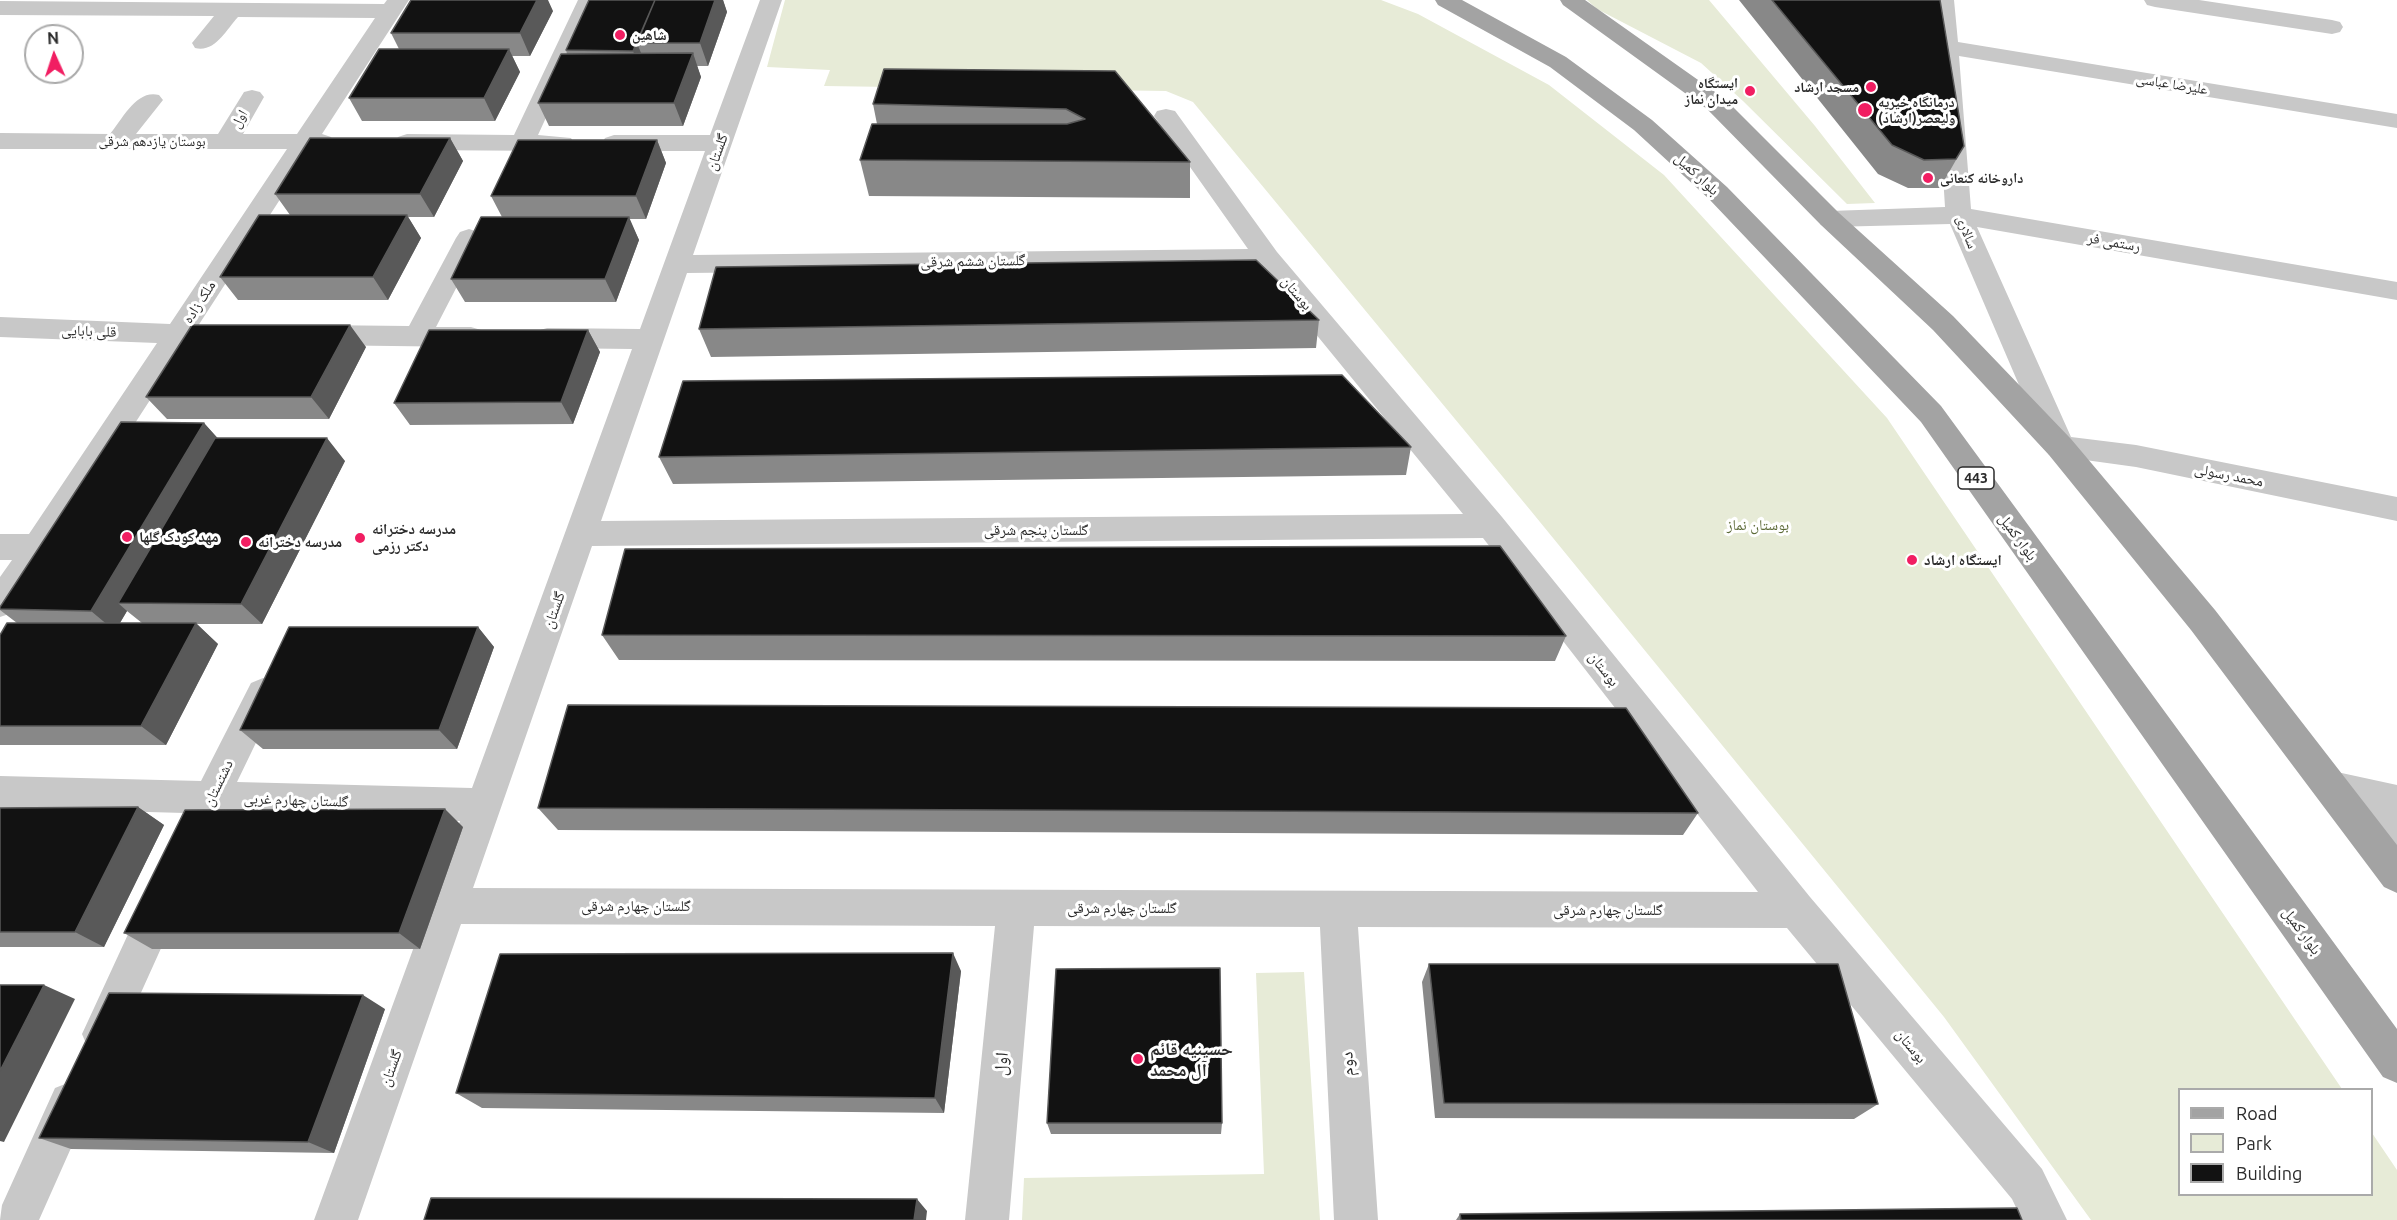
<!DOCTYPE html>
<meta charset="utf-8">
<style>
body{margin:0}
#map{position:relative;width:2397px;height:1220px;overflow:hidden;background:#fff;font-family:Ubuntu,sans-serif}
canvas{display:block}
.legend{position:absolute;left:2178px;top:1088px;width:195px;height:108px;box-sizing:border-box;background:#fff;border:2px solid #aaa;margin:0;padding:8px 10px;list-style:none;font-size:18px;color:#2b2b2b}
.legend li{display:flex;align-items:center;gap:12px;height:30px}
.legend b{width:30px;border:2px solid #aaa}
.north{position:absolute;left:24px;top:24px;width:60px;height:60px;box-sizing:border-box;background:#fff;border:2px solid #aaa;border-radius:50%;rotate:357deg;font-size:16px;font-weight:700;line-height:24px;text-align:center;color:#2b2b2b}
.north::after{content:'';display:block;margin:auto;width:21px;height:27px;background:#f11e62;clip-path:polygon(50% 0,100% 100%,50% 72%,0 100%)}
</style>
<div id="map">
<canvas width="2397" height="1220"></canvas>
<ul class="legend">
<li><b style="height:8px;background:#a3a3a3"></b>Road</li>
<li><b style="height:16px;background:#e7ebd7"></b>Park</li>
<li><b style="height:16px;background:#121212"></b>Building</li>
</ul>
<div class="north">N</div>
</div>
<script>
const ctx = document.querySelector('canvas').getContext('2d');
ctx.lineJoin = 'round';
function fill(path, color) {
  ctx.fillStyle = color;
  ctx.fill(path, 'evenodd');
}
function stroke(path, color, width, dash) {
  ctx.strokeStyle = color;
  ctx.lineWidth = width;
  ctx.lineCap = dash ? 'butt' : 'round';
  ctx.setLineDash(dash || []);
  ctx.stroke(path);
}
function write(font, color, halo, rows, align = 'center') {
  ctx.font = font + ' Ubuntu,"Noto Naskh Arabic",sans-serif';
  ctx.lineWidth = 6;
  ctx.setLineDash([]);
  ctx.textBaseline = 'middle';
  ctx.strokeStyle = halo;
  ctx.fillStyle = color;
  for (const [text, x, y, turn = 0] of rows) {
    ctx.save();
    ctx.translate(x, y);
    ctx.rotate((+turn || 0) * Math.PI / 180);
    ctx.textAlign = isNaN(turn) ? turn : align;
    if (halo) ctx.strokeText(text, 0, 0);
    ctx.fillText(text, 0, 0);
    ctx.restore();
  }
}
fill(new Path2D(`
 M785,0H1381L1418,14L1549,85L1664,175L1887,418L2342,1089L2180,1090V1194H2372V1133L2397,1170V1220H2091L1944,1017L1531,511L1193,102L1166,91L824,86L830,70L767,67Z
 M1587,0H1709L1815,126L1875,203L1847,204L1743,101L1701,63L1597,9Z
 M1304,972L1320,1220H1022L1024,1178L1264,1174L1256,973Z`), '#e7ebd7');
fill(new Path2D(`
 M387,0H409L322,134L331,137L334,142L331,147L312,150L12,613L0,617V577L12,560H0V534H29L157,343L0,337V317L170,324L287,149H0V133L110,134C123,118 137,89 159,95L163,100L136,134H218L244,92L252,90L260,92L264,97L243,134H297L375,18L238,17C226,30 215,53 195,48L192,43L214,16L0,15V1L384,4Z
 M578,0H600L538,135L571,138L574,143L571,148L562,151L407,150L398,147L395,142L398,137L407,134L514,135Z
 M760,0H782L693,255L1248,249L1154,116L1157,111L1166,109L1175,111L1277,252L1502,517L1810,897L2042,1169L2067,1220H2022L2012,1199L1787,928L1358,927L1378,1220H1334L1320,927L1034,926L1009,1220H965L995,926L461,924L358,1220H314L460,821L222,814L198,863L185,868L172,863L166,851L185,813L0,808V776L201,781L251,683L263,678L275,683L280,693L237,782L472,788L632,349L547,348L537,345L533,338L537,331L547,328L640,329L705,151H614L605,148L602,143L605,138L614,135H710ZM1261,267L1463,514L601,521L687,273ZM1483,538L1758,892L473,888L592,546Z
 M1932,0H1954L1958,42L2397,114V128L1959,56L1971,209L2397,282V300L1977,227L2071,437L2136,445L2397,497V521L2136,467L2049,455L1950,224L1830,227L1821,225L1817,219L1821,213L1830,211L1945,207Z
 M2144,0H2199L2332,20L2340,22L2343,27L2340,32L2332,34L2155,7L2147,5Z
 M469,229L478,232L482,238L436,327H471L481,330L485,337L481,344L471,347L313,345L303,342L299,335L303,328L313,325L409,326L456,238L460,232Z
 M2337,772L2397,785V855C2377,848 2339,821 2331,802L2324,799L2319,788L2324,777Z
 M162,886L176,891L181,904L116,1048L102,1054L88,1048L82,1034L148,891Z
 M70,1082L85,1088L91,1103L39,1220H0L2,1205L55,1088Z`), '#c8c8c8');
fill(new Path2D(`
 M1435,0H1462L1566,57L1652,120L1727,187L1941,406L2397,1029V1083L2383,1077L1921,422L1709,199L1634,130L1550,67L1438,5Z
 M1560,0H1585L1725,99L1839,213L1953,316L2071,439L2215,610L2397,845V893L2384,887L2191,630L2049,455L1933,330L1821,225L1707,109L1563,5Z`), '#a3a3a3');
fill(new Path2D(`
 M589,0H723L727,12L708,66H697L701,77L683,126H549L538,103L567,54L566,50Z
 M1739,0H1940L1964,146L1940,188H1908L1878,174Z
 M553,11L530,56H512L520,72L495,121H362L349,98L399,49L391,33Z
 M1115,71L1190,162V198L869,196L860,160L877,124L873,104Z
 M450,138L463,161L434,217H408L421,238L388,300H238L220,277L290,215L275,194Z
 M657,140L666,163L646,219H629L639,240L616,302H465L451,279L502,217L491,196Z
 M1319,320L1316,348L711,357L699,329Z
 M588,330L600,352L573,424L410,425L394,403Z
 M366,347L329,419H167L146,397Z
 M204,423L217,438L345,461L262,624H196L218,644L166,745H0V635L17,623L0,610V607ZM127,611L142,623H120Z
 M1411,447L1406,475L673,484L659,457Z
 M478,627L494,647L457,749H263L240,730Z
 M602,635L1566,636L1555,661L619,660Z
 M138,807L164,825L104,947H0V808Z
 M538,808L1698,813L1683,835L558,830Z
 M463,827L420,949H152L124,933Z
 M1429,964L1878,1104L1854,1119L1435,1118L1422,982Z
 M961,971L944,1113L482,1108L456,1093Z
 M385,1009L334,1153L71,1149L39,1138Z
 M1047,1123H1222L1221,1134H1051Z
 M1460,1214L2022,1220H1456Z`), '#888');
fill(new Path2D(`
 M537,0H548L553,11L530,56L520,33Z
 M655,0L637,43L643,58L639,67L633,51Z
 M715,0H723L727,12L708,66L700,43Z
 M509,49L520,72L495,121L484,98Z
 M693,53L701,77L683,126L674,103Z
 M450,138L463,161L434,217L420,194Z
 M657,140L666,163L646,219L636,196Z
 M407,215L421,238L388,300L373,277Z
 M629,217L639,240L616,302L605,279Z
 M350,325L366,347L329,419L311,397Z
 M588,330L600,352L573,424L561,402Z
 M204,423L224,445L118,603L127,611L115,631L91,611Z
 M327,438L345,461L262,624L241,604Z
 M196,623L218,644L166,745L141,726Z
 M478,627L494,647L457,749L439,730Z
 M138,807L164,825L104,947L75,932Z
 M445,809L463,827L420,949L399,933Z
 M953,953L961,971L944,1113L935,1098Z
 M44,985L75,999L4,1142L0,1141V1071Z
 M363,995L385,1009L334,1153L308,1142Z
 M917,1199L927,1211L926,1220H914Z`), '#595959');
const building = new Path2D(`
 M411,0H537L520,33H391Z
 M589,0H655L633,51L566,50Z
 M655,0H715L700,43H637Z
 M1772,0H1940L1964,146L1956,159L1924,160L1892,145Z
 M379,49H509L484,98H349Z
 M693,53L674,103H538L561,54Z
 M884,69L1115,71L1190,162L860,160L872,124H1067L1085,119L1066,109L873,104Z
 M310,138H450L420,194H275Z
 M518,140H657L636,196H491Z
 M259,215H407L373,277H220Z
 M481,217H629L605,279H451Z
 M1256,260L1319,320L699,329L716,267Z
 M192,325H350L311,397H146Z
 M429,330H588L561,402L394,403Z
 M1342,375L1411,447L659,457L683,381Z
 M121,422L204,423L91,611L0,609V607Z
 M215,438H327L241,604L118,603Z
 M1500,546L1566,636L602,635L625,549Z
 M7,623H196L141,726H0V635Z
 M289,627H478L439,730H240Z
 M568,705L1626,708L1698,813L538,808Z
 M138,807L75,932H0V808Z
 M445,809L399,933H124L185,810Z
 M953,953L935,1098L456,1093L500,954Z
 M1429,964H1838L1878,1104L1444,1103Z
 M1220,968L1222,1123H1047L1056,969Z
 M0,985H44L0,1071Z
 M109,993L363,995L308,1142L39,1138Z
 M431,1198L917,1199L914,1220H424Z
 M2017,1208L2022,1220H1461L1460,1214Z`);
fill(building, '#121212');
stroke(building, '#595959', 1.5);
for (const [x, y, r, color] of [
 [620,35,6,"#f11e62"],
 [1871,87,6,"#f11e62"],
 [1750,91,6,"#f11e62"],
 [1865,110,8,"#f11e62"],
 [1928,178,6,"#f11e62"],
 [127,537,6,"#f11e62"],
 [360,538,6,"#f11e62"],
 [246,542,6,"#f11e62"],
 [1912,560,6,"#f11e62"],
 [1138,1059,6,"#f11e62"]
]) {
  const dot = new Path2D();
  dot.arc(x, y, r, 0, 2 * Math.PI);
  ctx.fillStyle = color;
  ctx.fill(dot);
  stroke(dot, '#fff', 2);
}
write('bold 14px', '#2b2b2b', '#fff', [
 ["شاهین",632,35],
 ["ایستگاه",1738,83,"right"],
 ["میدان نماز",1738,99,"right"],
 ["مسجد ارشاد",1859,87,"right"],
 ["درمانگاه خیریه",1878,102],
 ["ولیعصر(ارشاد)",1878,118],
 ["داروخانه کنعانی",1940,178]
], 'left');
write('14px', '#2b2b2b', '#fff', [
 ["علیرضا عباسی",2172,84,9],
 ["اول",239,119,-60],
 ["بوستان یازدهم شرقی",152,141],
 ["سالاری",1967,232,69]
]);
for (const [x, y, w] of [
 [1976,478,36]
]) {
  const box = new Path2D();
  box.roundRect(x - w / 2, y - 11, w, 22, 4.5);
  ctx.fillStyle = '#fff';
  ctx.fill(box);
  stroke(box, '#2b2b2b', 1.5);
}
write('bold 14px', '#2b2b2b', null, [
 ["443",1976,478]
]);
write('15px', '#2b2b2b', '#fff', [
 ["گلستان",717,152,-70],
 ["بلوار کمیل",1697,174,43],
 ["رستمی فر",2114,242,10],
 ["گلستان ششم شرقی",973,261,-1],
 ["بوستان",1297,293,50],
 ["ملک زاده",199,302,-57],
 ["قلی بابایی",89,331,2],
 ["محمد رسولی",2229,475,11],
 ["گلستان پنجم شرقی",1036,530],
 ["بلوار کمیل",2018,537,54],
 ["گلستان",554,610,-70],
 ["بوستان",1604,669,52],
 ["دشتستان",218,783,-64],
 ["گلستان چهارم غربی",296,800,2],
 ["گلستان چهارم شرقی",636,906],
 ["گلستان چهارم شرقی",1122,908],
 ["گلستان چهارم شرقی",1608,910],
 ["بلوار کمیل",2302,931,54],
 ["بوستان",1911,1046,50],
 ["گلستان",391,1068,-70]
]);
write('15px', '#5b6936', '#fff', [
 ["بوستان نماز",1758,525]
]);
write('bold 15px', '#2b2b2b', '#fff', [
 ["مدرسه دخترانه",372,529],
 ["دکتر رزمی",372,546],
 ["مهد کودک گلها",139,537],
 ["مدرسه دخترانه",258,542],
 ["ایستگاه ارشاد",1924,560]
], 'left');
write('bold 18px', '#2b2b2b', '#fff', [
 ["حسینیه قائم",1150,1049],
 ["آل محمد",1150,1070]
], 'left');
write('18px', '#2b2b2b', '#fff', [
 ["اول",1001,1064,-85],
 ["دوم",1347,1064,-93]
]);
</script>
